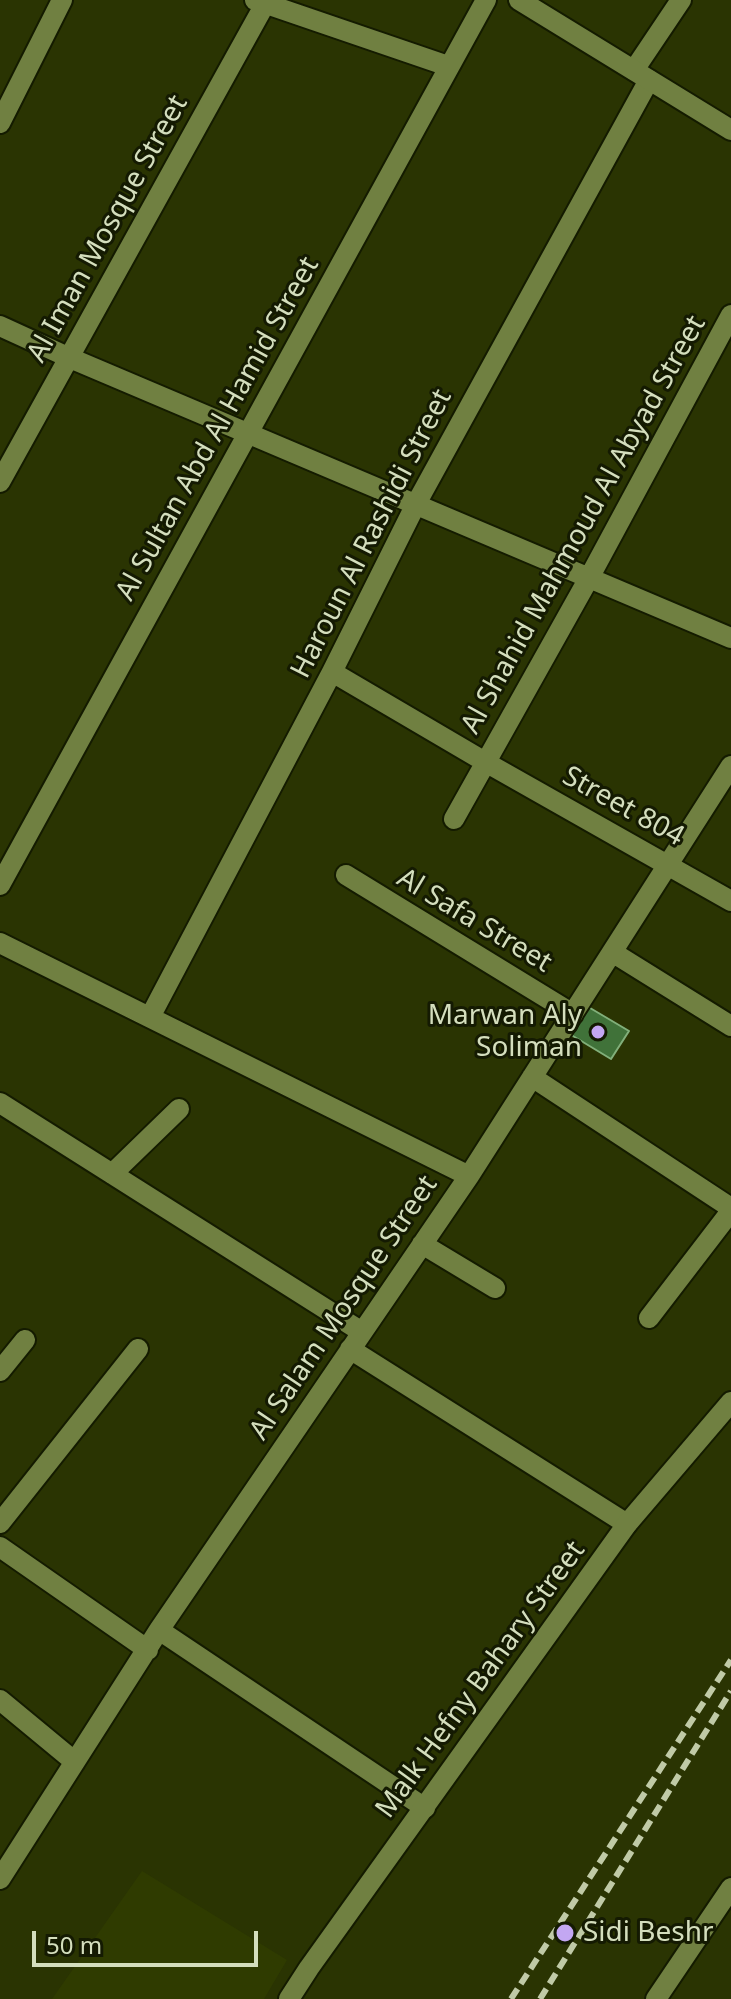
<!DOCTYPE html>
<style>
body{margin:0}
#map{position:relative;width:731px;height:1999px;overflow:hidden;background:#2a3402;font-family:"Noto Sans",sans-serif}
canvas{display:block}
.scale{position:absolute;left:32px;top:1931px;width:226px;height:36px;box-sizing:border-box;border:4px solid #d4debd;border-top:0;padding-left:10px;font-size:24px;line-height:28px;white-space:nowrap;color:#d4debd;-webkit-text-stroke:6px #141a02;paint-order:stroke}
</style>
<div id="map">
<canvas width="731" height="1999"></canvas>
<div class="scale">50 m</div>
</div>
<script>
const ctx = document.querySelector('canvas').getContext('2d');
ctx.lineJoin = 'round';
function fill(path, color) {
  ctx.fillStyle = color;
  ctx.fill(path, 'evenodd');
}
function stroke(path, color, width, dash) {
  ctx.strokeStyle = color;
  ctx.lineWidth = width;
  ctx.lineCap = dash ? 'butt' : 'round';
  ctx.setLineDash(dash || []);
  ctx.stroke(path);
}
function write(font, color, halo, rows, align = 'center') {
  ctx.font = font + ' "Noto Sans",sans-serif';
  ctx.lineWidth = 6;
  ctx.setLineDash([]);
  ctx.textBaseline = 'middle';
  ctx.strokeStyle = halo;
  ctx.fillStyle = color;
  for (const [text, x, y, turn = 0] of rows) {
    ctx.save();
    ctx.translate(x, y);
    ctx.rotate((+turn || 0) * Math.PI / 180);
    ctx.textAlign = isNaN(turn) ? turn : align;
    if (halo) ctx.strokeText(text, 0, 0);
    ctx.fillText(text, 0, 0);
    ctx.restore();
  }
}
fill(new Path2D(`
 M142,1871L287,1960L264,1999H52Z`), '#2f3b00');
const building = new Path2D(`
 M585,1005L629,1031L611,1059L568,1033Z`);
fill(building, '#407239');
stroke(building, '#81af7a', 2);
const street = new Path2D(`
 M255,0L448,66
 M634,70L681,0
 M0,123L62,0
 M0,326L70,358L731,638
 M0,482L265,4
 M332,672L487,763L731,901
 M454,819L589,578L731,315
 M346,875L573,1014
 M0,885L486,0
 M0,943L469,1176
 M612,952L731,1026
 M150,1017L332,672L416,504L649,80
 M532,1077L731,1208
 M0,1103L362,1332
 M112,1174L179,1109
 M422,1244L495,1288
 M649,1318L731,1211
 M350,1349L627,1524
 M0,1371L25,1340
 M0,1523L138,1349
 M0,1547L148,1650
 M159,1630L425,1808
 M0,1700L75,1762
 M0,1879L159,1630L469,1176L731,766`);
const secondary = new Path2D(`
 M519,0L731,130
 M289,1999L309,1968L627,1524L731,1402
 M656,1999L731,1888`);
stroke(street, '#141b00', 24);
stroke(secondary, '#141b00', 24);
stroke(street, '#708041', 20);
stroke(secondary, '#708041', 20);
stroke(new Path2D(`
 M511,1999L731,1660
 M540,1999L731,1691`), '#c0caa7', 6, [12, 6]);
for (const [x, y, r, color] of [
 [598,1032,8,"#c3a7f2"],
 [565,1933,10,"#c3a7f2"]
]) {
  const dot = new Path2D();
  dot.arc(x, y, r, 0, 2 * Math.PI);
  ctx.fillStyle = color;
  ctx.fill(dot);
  stroke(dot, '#141a02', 3);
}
write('28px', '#d4debd', '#141a02', [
 ["Al Iman Mosque Street",108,229,-61],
 ["Al Sultan Abd Al Hamid Street",218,429,-61],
 ["Al Shahid Mahmoud Al Abyad Street",584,525,-61],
 ["Haroun Al Rashidi Street",372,534,-63],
 ["Street 804",623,807,29],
 ["Al Safa Street",474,921,31],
 ["Al Salam Mosque Street",344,1308,-56],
 ["Malk Hefny Bahary Street",481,1680,-54]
]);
write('28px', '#d4debd', '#141a02', [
 ["Marwan Aly",582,1016],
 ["Soliman",582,1048],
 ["Sidi Beshr",583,1933,"left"]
], 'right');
</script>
